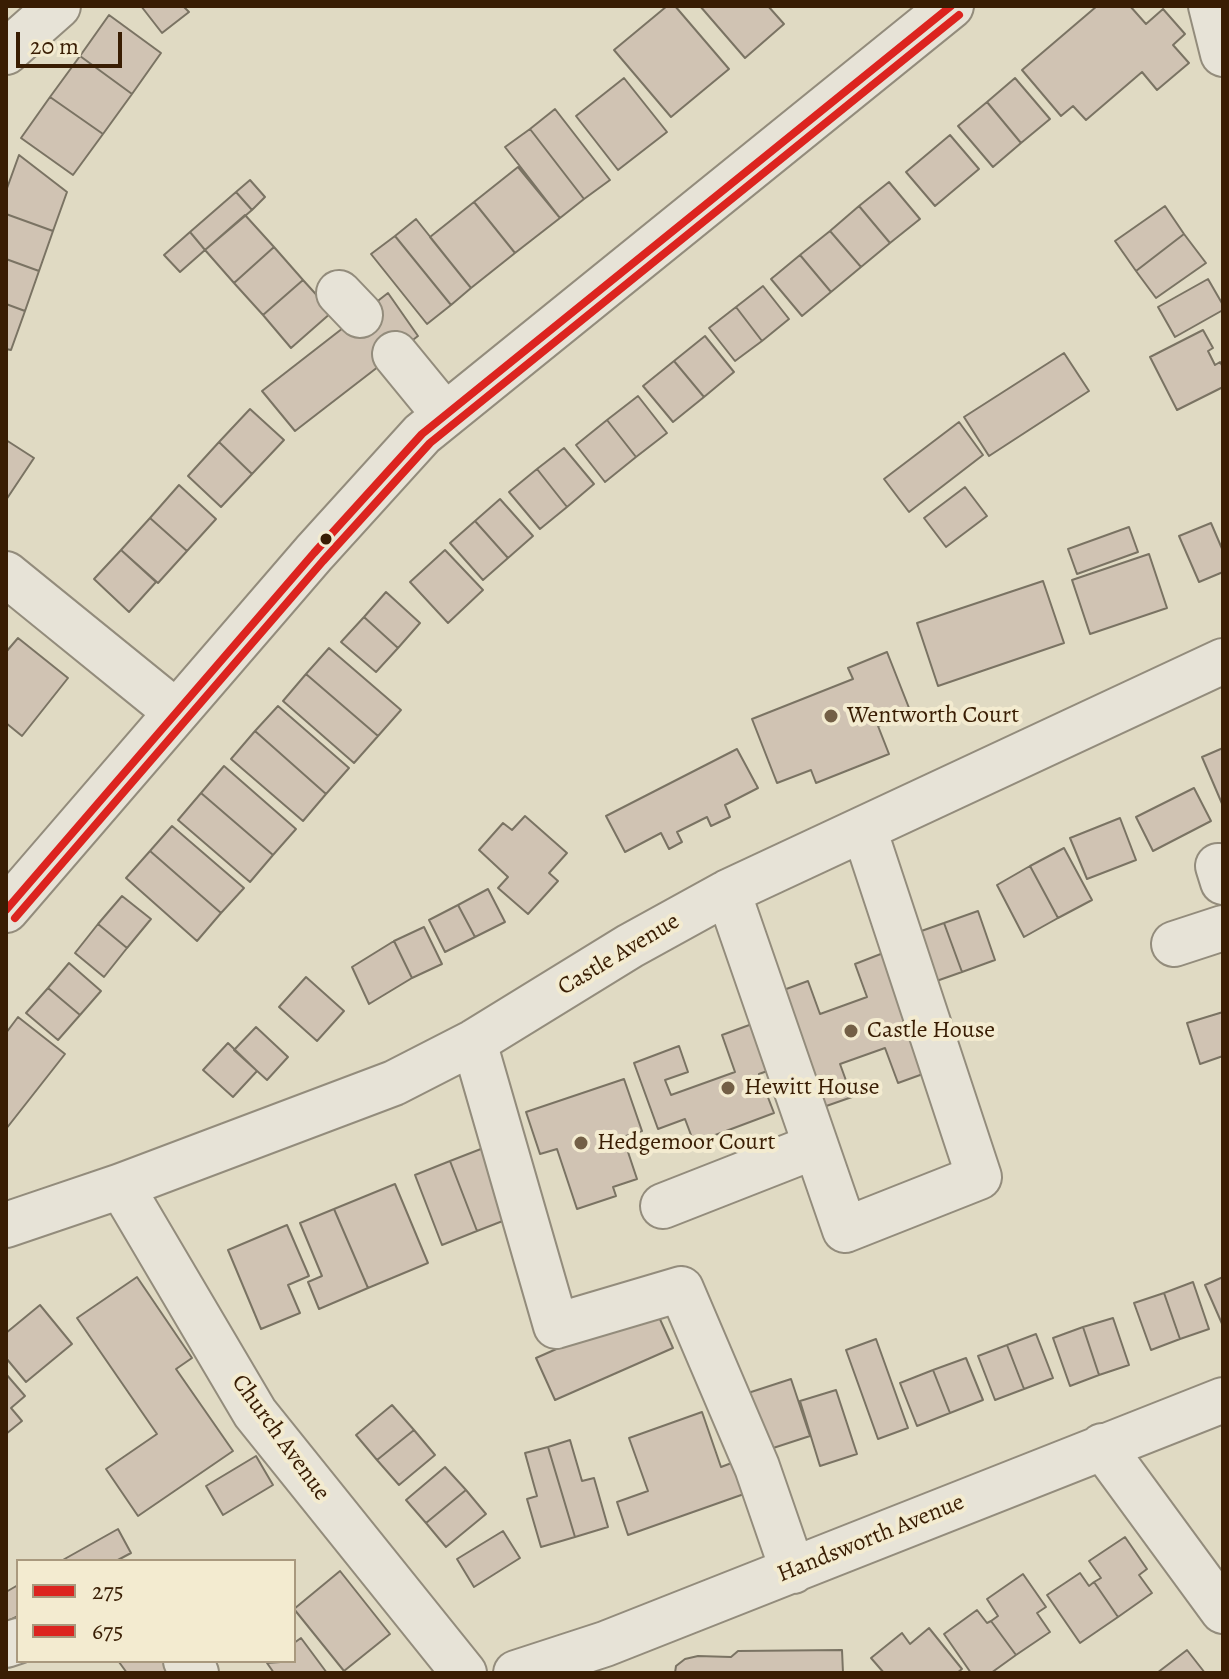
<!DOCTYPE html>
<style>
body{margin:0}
#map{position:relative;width:1229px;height:1679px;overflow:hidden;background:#e0dac3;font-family:Alegreya,serif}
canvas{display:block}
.frame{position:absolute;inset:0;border:8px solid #391d03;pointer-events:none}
.legend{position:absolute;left:16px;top:1559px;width:280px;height:104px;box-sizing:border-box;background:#f3ebd0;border:2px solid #a9997e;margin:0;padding:10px 14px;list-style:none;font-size:24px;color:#391d03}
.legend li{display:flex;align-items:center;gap:16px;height:40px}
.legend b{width:40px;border:2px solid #a9997e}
.scale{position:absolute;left:16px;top:32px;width:106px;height:36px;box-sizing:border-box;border:4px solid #391d03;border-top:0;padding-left:10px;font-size:24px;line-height:28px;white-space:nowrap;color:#391d03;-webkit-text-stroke:6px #f3ebd0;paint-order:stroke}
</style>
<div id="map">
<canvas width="1229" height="1679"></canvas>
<div class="frame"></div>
<ul class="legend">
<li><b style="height:10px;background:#dc241f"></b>275</li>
<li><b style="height:10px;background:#dc241f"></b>675</li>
</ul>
<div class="scale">20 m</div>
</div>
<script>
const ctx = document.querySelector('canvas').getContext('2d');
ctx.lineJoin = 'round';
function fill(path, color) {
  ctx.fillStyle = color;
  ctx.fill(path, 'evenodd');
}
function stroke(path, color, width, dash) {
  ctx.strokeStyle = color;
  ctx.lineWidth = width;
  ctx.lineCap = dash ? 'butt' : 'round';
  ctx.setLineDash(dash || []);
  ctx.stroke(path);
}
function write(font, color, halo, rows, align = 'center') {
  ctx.font = font + ' Alegreya,serif';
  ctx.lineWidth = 8;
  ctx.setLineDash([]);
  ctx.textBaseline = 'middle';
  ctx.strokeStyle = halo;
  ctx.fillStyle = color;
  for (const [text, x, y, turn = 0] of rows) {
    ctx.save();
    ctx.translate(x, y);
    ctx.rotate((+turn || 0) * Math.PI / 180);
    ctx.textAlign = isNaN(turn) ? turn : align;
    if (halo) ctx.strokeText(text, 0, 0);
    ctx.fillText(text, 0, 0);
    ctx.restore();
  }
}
const building = new Path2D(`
 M141,6H183L189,12L162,33Z
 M667,6H675L729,69L671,117L614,50Z
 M700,6H768L784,24L745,58Z
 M1097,6H1130L1146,24L1163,9L1185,34L1173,45L1189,63L1157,90L1142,72L1086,120L1073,106L1061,116L1022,70Z
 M109,15L161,53L132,94L80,56Z
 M80,56L132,94L103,134L50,97Z
 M624,78L667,132L618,170L576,116Z
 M1015,78L1050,119L1021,143L987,102Z
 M50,97L103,134L73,175L21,138Z
 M987,102L1021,143L993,167L958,126Z
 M555,109L610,180L584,199L530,129Z
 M530,129L584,199L560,218L505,147Z
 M950,135L979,169L935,206L906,172Z
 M19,155L67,192L53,231L6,214V191Z
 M518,167L560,218L515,253L474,202Z
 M250,180L265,197L252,210L236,192Z
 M889,182L920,219L890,243L859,206Z
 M236,192L252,210L205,250L190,232Z
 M474,202L515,253L471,288L430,237Z
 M859,206L890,243L861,267L830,231Z
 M1165,206L1184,234L1136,271L1115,241Z
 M6,214L53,231L39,271L6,259Z
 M245,215L274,247L234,283L205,250Z
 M416,219L471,288L451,305L395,236Z
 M830,231L861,267L831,292L800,255Z
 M190,232L205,250L180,272L164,255Z
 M1184,234L1206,263L1156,298L1136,271Z
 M395,236L451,305L427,324L371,254Z
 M274,247L303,280L263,315L234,283Z
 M800,255L831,292L802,316L771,279Z
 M6,259L39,271L25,311L6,304Z
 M1208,279L1223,305V310L1175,337L1158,307Z
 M303,280L332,312L291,348L263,315Z
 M763,286L789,319L762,341L736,307Z
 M388,293L418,336L295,431L262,391Z
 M6,304L25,311L11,350L6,349Z
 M736,307L762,341L735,361L709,328Z
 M1203,330L1213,348L1208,351L1215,365L1220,362L1223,367V387L1177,410L1150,357Z
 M705,336L734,372L704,397L674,361Z
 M1064,353L1089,391L989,456L964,417Z
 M674,361L704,397L673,422L643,386Z
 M638,396L667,433L636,457L607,420Z
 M250,409L284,440L252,474L219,442Z
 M607,420L636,457L605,482L576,445Z
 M959,422L983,455L909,512L884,479Z
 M6,440L34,458L6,500Z
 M219,442L252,474L221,507L188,476Z
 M564,448L594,484L567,507L537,469Z
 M537,469L567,507L540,529L509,492Z
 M179,485L216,519L187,551L150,518Z
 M965,487L987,516L946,547L924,518Z
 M500,499L533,536L508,558L475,521Z
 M150,518L187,551L158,583L121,550Z
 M475,521L508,558L483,580L450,543Z
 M1211,523L1223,551V572L1199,582L1179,536Z
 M1129,527L1138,552L1077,574L1068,549Z
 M121,550L156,582L129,612L94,579Z
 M445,550L483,590L448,623L410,582Z
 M1149,554L1167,608L1090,634L1072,580Z
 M1043,581L1064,643L938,686L917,623Z
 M386,592L420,623L398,648L364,617Z
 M364,617L398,648L376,672L341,642Z
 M18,638L68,678L22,736L6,723V652Z
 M329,648L401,710L378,736L306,674Z
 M887,652L911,713L878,726L889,754L816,783L811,770L777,783L752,719L853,679L848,668Z
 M306,674L378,736L354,763L283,701Z
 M278,706L349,768L326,794L255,731Z
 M255,731L326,794L303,821L231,759Z
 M1223,748V806L1202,757Z
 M737,749L758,788L725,805L730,817L711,826L707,817L677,832L682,842L669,849L661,833L625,852L606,816Z
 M224,766L296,829L273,855L201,793Z
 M1194,788L1211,821L1153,851L1136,817Z
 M201,793L273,855L250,882L178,820Z
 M525,816L567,853L549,873L558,881L528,914L498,888L508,877L479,850L503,823L512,830Z
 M1120,818L1136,860L1087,879L1070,838Z
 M172,826L244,888L221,913L150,851Z
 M1064,848L1092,900L1058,918L1030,866Z
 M150,851L221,913L197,941L126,878Z
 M1030,866L1058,918L1024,937L997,885Z
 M488,889L505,922L475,937L458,905Z
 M122,896L151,919L127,948L98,924Z
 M458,905L475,937L445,952L429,920Z
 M978,911L995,960L962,972L944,923Z
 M944,923L962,972L928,984L910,935Z
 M98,924L127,948L104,977L75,953Z
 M424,927L442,964L412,978L394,941Z
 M394,941L412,978L369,1004L352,967Z
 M891,950L934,1070L898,1083L885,1048L840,1064L852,1097L812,1111L770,995L808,981L820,1014L867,997L855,964Z
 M69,963L101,991L80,1015L48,988Z
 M306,977L344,1011L317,1041L279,1007Z
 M48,988L80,1015L58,1040L26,1013Z
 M1223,1012V1056L1200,1064L1187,1023Z
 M18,1017L65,1054L6,1129V1033Z
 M763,1020L781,1066L759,1074L774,1113L694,1143L685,1119L658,1129L634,1063L679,1046L688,1072L665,1080L671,1095L735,1072L722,1035Z
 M256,1027L288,1057L267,1080L234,1050Z
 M228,1043L257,1071L233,1097L203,1070Z
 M624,1079L642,1131L623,1137L637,1179L613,1187L616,1196L577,1209L557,1149L540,1154L526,1112Z
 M486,1147L513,1217L477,1231L450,1161Z
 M450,1161L477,1231L442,1245L415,1175Z
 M395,1184L428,1263L368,1288L334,1209Z
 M334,1209L368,1288L319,1309L308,1282L322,1276L300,1223Z
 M287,1225L309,1276L288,1285L300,1313L261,1329L228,1250Z
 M137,1277L192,1358L176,1369L233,1451L138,1516L106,1469L157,1434L77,1318Z
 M1223,1277V1326L1205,1285Z
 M1193,1282L1209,1329L1180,1339L1164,1293Z
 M1164,1293L1180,1339L1151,1350L1134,1303Z
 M40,1305L72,1344L26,1382L6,1358V1333Z
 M654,1306L673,1348L555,1400L536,1358Z
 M1113,1318L1129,1365L1099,1375L1083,1327Z
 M1083,1327L1099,1375L1070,1386L1053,1338Z
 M1036,1334L1053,1378L1024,1389L1007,1345Z
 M876,1339L908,1428L878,1439L846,1350Z
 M1007,1345L1024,1389L995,1400L978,1356Z
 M966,1358L983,1400L950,1413L933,1370Z
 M933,1370L950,1413L917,1426L900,1383Z
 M6,1374L25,1396L11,1408L22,1421L6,1434Z
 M791,1379L810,1436L767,1450L748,1393Z
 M836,1390L857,1454L820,1466L800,1401Z
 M392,1405L414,1430L377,1460L356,1435Z
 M702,1412L721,1467L750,1456L761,1488L628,1535L617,1502L648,1491L629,1438Z
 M414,1430L435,1455L399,1485L377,1460Z
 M570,1440L582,1481L594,1478L608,1527L575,1537L548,1447Z
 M548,1447L575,1537L541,1547L527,1499L537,1496L525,1453Z
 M256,1456L273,1485L223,1515L206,1486Z
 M445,1467L466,1490L426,1523L406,1500Z
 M466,1490L486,1514L446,1547L426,1523Z
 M118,1529L131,1553L116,1561H61Z
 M503,1531L520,1558L474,1587L457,1559Z
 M1125,1537L1147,1569L1139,1575L1152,1593L1118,1617L1094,1582L1101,1578L1089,1561Z
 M340,1571L390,1634L344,1671L294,1609Z
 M1080,1573L1089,1586L1094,1582L1118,1617L1080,1643L1047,1595Z
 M1023,1574L1046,1607L1037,1613L1050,1632L1016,1655L991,1621L998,1616L987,1599Z
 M18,1585V1616L6,1622V1592Z
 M977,1610L987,1623L991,1621L1016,1655L991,1673H971L944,1634Z
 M929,1628L962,1669L957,1673H884L871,1658L902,1633L910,1644Z
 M301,1638L327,1673H274L267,1663L294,1661V1643Z
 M842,1650L843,1673H675L676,1666L685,1659L698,1656L731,1657L738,1651Z
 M1187,1650L1205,1673H1157Z
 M121,1661H169L178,1673H127L119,1662Z`);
fill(building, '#d0c3b3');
stroke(building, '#7a7363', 2);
const minor = new Path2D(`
 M1211,6L1223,54
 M6,52L58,6
 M339,293L360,315
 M395,354L445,415
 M6,574L176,712
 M1218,866L1223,882
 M728,892L845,1230L979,1177L864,829
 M6,910L314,553L422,434L951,6
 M1174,944L1223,928
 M474,1042L556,1326L681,1289L757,1467L793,1571
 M121,1186L255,1413L464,1673
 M663,1206L816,1146
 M6,1225L121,1186L394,1083L474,1042L630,946L728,892L1223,661
 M1102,1446L1223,1611
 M6,1645L18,1641
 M186,1661L196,1673
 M516,1673L605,1644L1223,1400`);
stroke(minor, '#938c7c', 48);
stroke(minor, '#e7e3d7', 44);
stroke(new Path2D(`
 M6,910L314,553L422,434L951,6`), '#dc241f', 8);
stroke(new Path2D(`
 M15,918L323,561L430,443L959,15`), '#dc241f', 8);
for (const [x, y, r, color] of [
 [326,539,7,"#391d03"],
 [831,716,8,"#735f46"],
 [851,1031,8,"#735f46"],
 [728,1088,8,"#735f46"],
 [581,1143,8,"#735f46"]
]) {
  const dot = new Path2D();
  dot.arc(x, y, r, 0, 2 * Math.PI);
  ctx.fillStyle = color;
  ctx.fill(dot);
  stroke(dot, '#f3ebd0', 3);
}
write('24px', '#391d03', '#f3ebd0', [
 ["Wentworth Court",847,716],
 ["Castle House",867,1031],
 ["Hewitt House",744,1088],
 ["Hedgemoor Court",597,1143]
], 'left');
write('24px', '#391d03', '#f3ebd0', [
 ["Castle Avenue",619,955,-31],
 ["Church Avenue",280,1438,54],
 ["Handsworth Avenue",871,1539,-22]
]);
</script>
